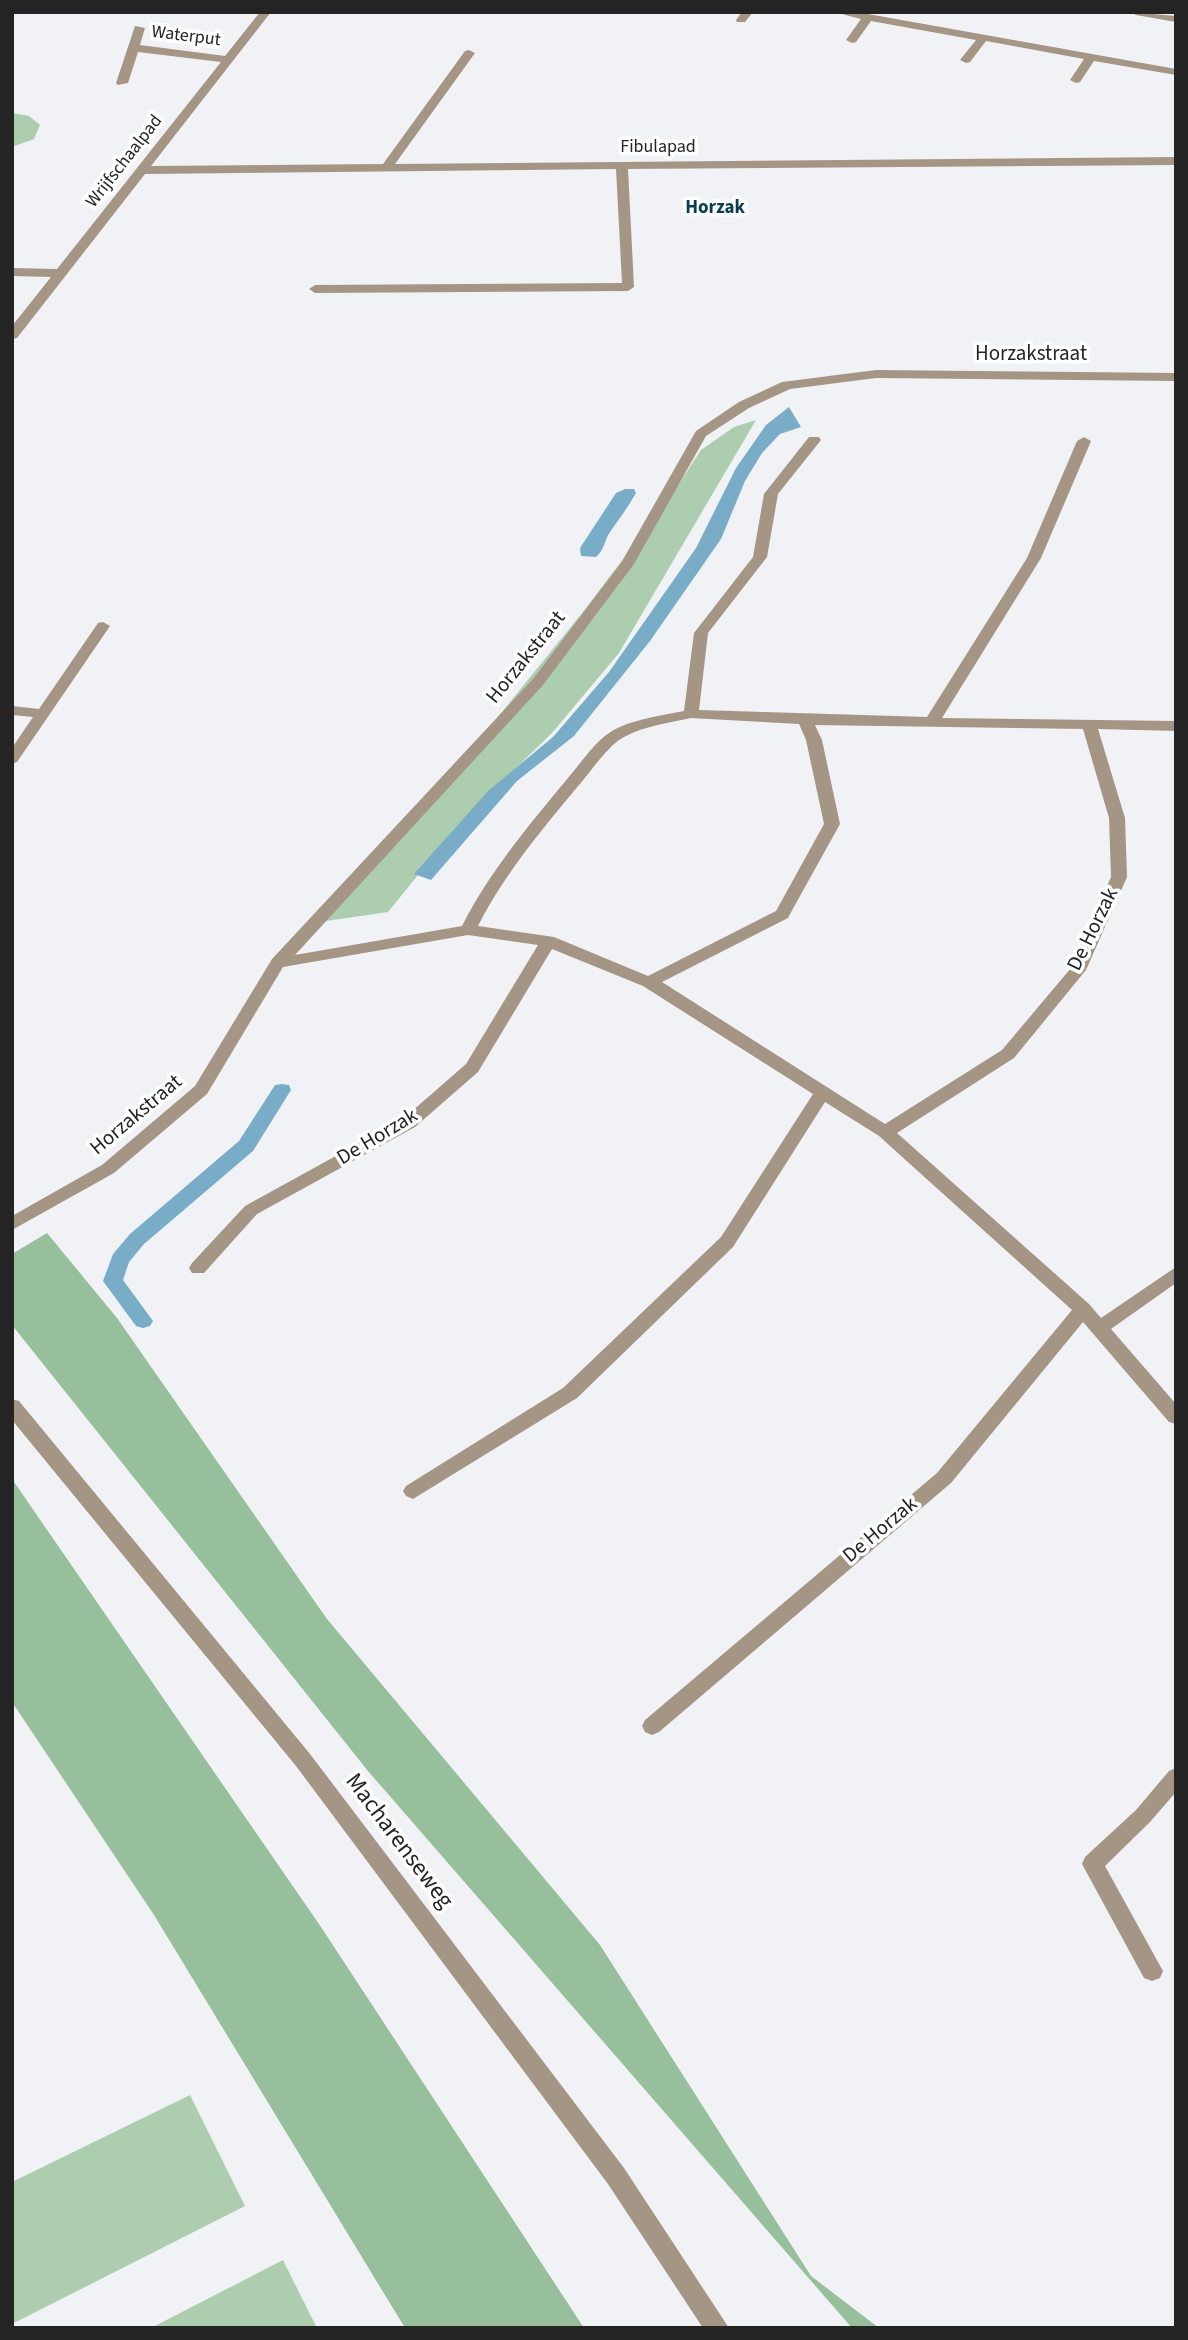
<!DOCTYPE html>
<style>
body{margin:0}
#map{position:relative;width:1188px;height:2340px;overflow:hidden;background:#f1f2f5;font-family:"Source Sans 3",sans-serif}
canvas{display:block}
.frame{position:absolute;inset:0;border:14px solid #242425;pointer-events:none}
</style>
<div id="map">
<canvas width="1188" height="2340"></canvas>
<div class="frame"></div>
</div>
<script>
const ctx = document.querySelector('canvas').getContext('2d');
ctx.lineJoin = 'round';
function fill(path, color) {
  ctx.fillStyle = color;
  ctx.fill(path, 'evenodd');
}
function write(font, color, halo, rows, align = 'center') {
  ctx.font = font + ' "Source Sans 3",sans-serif';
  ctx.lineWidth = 7;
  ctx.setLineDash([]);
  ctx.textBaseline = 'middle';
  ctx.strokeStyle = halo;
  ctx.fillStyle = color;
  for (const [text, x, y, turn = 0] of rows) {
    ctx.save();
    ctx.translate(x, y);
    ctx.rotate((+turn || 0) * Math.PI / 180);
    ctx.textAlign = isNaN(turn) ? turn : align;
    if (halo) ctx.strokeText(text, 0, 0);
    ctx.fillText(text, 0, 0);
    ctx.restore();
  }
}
fill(new Path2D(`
 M12,113L29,116L40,125L34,139L12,147Z
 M756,420L619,653L552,733L462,821L388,912L326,921L354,877L489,728L582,613L671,496L701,450L734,427Z
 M190,2095L245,2206L12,2324V2182Z
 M283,2260L317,2328H151Z`), '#acceaf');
fill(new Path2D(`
 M47,1233L117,1318L327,1619L600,1945L811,2276L879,2328H852L368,1771L12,1325V1254Z
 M12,1479L321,1927L584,2328H405L154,1915L12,1702Z`), '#97bf9b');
fill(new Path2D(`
 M789,407L801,427L780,434L762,453L745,481L721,539L650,641L574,736L517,781L431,880L414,874L488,791L553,737L609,672L696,548L736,468L766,425Z
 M625,489H634L636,493C628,507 619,519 610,532C604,541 605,549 596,557L581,556L580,548L616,493Z`), '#79adc7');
fill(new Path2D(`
 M282,1084L289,1085L291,1090L253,1151L144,1244L129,1262L123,1280L153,1321L150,1326L143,1328L136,1326L103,1281L113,1254L130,1234L239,1141L275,1085Z`), '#79adc7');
fill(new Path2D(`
 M260,12H271L151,166L383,164L465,51L469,50L475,53L395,164L1176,157V165L628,169L634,287L628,291L315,293L309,289L315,285L622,283L616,169L145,174L17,338L12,339V326L51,277L12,276V268L57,269L221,62L138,52L128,83L118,85L116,83L135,26L145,28L140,45L225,56Z
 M742,12H753L745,22H737L736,20Z
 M834,12L868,14L1176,69V75L1094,61L1080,82L1076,83L1070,80L1084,59L986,41L970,62L966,63L960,60L976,40L871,21L856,42L852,43L846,40L861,19Z
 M1131,12L1176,16V22L1136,15Z
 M876,370L1176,373V381L876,378L790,389L749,408L706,436L634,564L543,685L295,955L462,926C490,871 529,825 568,778C581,763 595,741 612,731C630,720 663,715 684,711L694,633L753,557L764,494L809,437H819L821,440L778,494L767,557L708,633L699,710L927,717L1027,558L1077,441L1084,437L1091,441L1041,558L942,718L1176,721V731L1098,729L1125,818L1127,877L1086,970L1014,1058L897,1133L1089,1304L1101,1318L1176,1267V1283L1111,1329L1176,1404V1424L1169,1422L1083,1322L951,1483L659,1732L652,1735L645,1732L642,1726L645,1720L937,1473L1072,1310L879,1136L825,1102L733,1247L577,1398L413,1499L406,1496L403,1491L406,1486L563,1388L721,1237L813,1094L643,986L552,949L478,1072L415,1127L257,1214L204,1273H192L189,1268L192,1263L245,1206L403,1119L466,1064L538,945L468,935L283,967L207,1094L114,1173L12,1230V1216L102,1165L195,1086L272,959L533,679L621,563L696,431L739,402L782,382ZM691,718L799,724L806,740L824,824L776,911L648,976L554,937L478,926C506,871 545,826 584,779C595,766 609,745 624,737C644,726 669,723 691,718ZM815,725L1083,729L1109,818L1111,877L1071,968L1002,1050L885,1124L662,982L788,918L790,914L840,824L822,740Z
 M103,622L110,626L17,762L12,764V748L33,717L12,715V706L39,709L98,623Z
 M12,1399L19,1401L310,1754L624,2168L729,2328H703L608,2184L296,1766L12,1420Z
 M1176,1768V1792L1150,1822L1105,1866L1163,1971L1160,1978L1152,1981L1144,1978L1082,1864L1085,1857L1136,1810L1169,1771Z`), '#a59585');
write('18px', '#242425', '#fff', [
 ["Waterput",186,37,7],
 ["Fibulapad",658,148],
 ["Wrijfschaalpad",125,162,-52]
]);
write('bold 19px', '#093d4f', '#fff', [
 ["Horzak",715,209]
]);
write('21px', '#242425', '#fff', [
 ["Horzakstraat",1031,355],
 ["Horzakstraat",527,658,-51],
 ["De Horzak",1094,930,-64],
 ["Horzakstraat",137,1116,-40],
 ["De Horzak",378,1138,-31],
 ["De Horzak",881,1531,-40]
]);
write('24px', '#242425', '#fff', [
 ["Macharenseweg",398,1842,53]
]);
</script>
